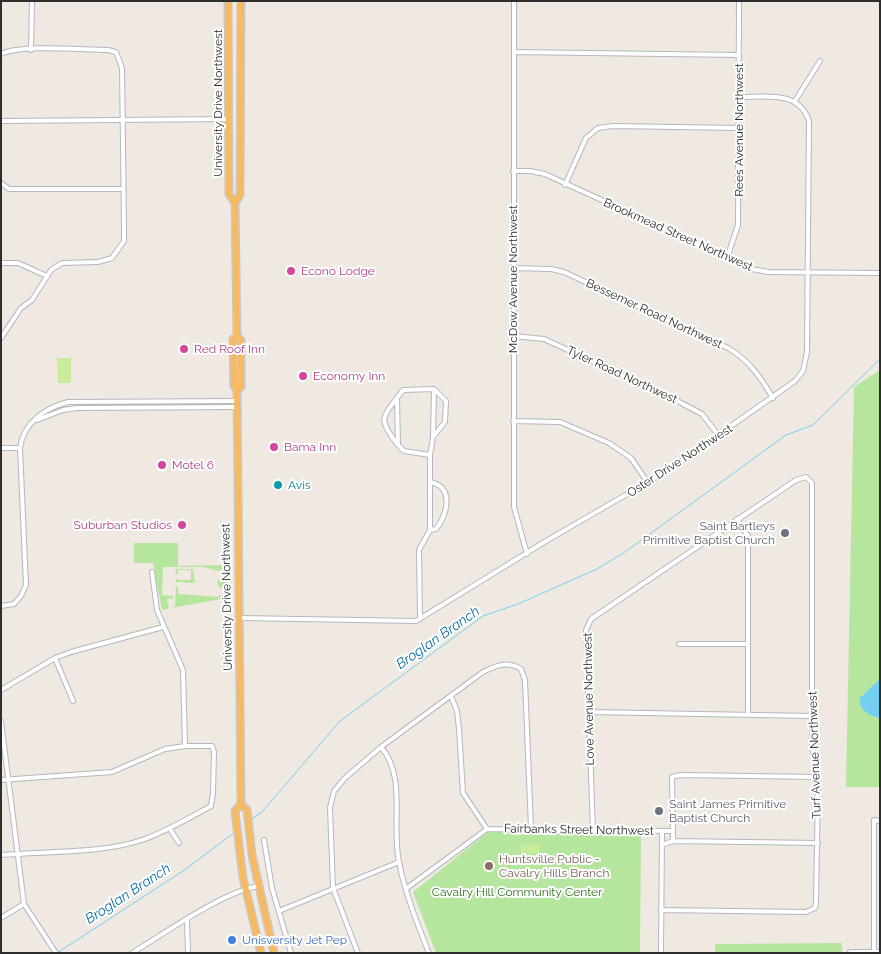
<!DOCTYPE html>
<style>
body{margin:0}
#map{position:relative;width:881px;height:954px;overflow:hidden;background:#efe9e1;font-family:Raleway,sans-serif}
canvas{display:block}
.frame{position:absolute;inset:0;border:2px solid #2e2e2e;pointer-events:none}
</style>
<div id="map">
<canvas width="881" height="954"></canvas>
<div class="frame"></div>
</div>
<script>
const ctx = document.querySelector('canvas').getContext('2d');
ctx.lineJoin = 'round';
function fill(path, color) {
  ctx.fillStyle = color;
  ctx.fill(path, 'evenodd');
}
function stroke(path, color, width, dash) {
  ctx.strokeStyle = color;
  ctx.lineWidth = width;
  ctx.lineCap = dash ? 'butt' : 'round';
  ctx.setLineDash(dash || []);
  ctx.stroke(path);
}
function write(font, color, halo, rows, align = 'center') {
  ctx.font = font + ' Raleway,sans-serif';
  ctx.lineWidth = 4;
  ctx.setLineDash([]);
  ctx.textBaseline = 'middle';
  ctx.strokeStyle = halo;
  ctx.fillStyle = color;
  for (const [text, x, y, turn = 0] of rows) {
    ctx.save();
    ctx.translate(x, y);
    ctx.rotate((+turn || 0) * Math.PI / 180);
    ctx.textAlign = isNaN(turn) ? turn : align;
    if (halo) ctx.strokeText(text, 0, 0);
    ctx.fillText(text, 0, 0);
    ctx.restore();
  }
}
fill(new Path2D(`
 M880,370V787H846L854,387Z
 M134,543H178V566L227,565V569L218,571L203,567H163L162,595L173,596V603L172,598L167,599L169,609L162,610L153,563H134Z
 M176,569H193L195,583L176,582V578L178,580H191V570H178V574H175Z
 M217.5 583a5.5 5.5 0 1 1 11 0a5.5 5.5 0 1 1-11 0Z
 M176,587H178V594L219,597V595L227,598L171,608L175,606Z
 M493,831L641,836L640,953H436L413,892L487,833Z
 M842,943V953H715V944Z`), '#b6e59e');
fill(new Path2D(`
 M57,358H71V383H58Z
 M539,843V853L521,854L520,844Z`), '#c9ec9a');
fill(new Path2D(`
 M880,679V718C868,715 859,711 860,698Z`), '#75cff0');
stroke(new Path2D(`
 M250,820L262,812L340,721L483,616L518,604L597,569L625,552L786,435L813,425L880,359
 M57,953L183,871L235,832`), '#75cff0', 1);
const minor = new Path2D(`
 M514,1V507L527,554
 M31,50L32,1
 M514,52L739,55
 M1,54C23,44 82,50 108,50L116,52L122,68L124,227V241L112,258L98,262L62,263L51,270L32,300L21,308L1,338
 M795,101L820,61
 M1,121L229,119
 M513,171H530L545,174L752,269L768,272L880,273
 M1,183L9,189H122
 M565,185L586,138L598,128L613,126L739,128
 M727,258L738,225L739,1
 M1,263H18L47,276
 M513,268L551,269L564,272L728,348C749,360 761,378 773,398
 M513,336L544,339L668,396L702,414L719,436
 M397,398L398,445L404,451L430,455
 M37,420L63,410L77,408L238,407
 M513,421L560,422L609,443L631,458L648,483
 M433,437L434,390
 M398,445C375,416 384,417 403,390L434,389L446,401L445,422L433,437L430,455V530L419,550L420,619
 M1,448H20
 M737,519L748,536V715
 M430,530L436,529C447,515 455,487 430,482
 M152,572L157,610L183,670L185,746
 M1,606L14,604L21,596L26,585L20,448C23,423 45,408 68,402L237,401
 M239,618L416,621L546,541L667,471L795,381L803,371L807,352L809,121C799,90 765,97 739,97
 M679,644H748
 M55,658L73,701
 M1,690L55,658L71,652L163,627
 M451,696L457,711L459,729L463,793L487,829
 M589,712L812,716
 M1,721L24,904L56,953
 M381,747C407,777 391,825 399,862C405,893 417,923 429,953
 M1,780L112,772L165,749L185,746H212L214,752L213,793L211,806C189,818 169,830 145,839C103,854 47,851 1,855
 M170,829L179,843
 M593,831L586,630L591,619L796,480L806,477L812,483V746L818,786L816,903L815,908L806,912L661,910
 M264,840L272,888L291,953
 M673,841L672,777L681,775L818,777
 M662,845L673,841L818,843
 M407,888L487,829L673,831
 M279,911L399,862
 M1,918L24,904
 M187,920L188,953
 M850,952H880
 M874,952V820L880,821
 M132,953C165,933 223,892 258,886
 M358,953L333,888L330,808L334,791L345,778L381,747L483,672C497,665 507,661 521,669L525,680L531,828
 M661,953L662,832`);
const trunk = new Path2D(`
 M228,1L229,194L235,203L237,336L233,339L234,386L237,390L241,804L235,811L243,878L261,953
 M235,203L240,195L241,1
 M237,336L241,340V387L237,390
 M241,804L247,810L252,855L274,953`);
stroke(minor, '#b4b7c1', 6);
stroke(trunk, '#c9c9c9', 9);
stroke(minor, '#fff', 4);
stroke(trunk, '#f8ba60', 6);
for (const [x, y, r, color] of [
 [291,271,5,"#d1479c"],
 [184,349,5,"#d1479c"],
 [303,376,5,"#d1479c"],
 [274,447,5,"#d1479c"],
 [162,465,5,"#d1479c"],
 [278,485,5,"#0f9aa8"],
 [182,525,5,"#d1479c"],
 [785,533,5,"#6b7280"],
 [659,811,5,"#6b7280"],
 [489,866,5,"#8d6e63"],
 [232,940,5,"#3f7fe0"]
]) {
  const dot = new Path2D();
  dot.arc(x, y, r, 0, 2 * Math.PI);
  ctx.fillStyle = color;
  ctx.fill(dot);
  stroke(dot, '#fff', 2);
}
write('12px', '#2e2e2e', '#fff', [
 ["University Drive Northwest",218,103,-90],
 ["Rees Avenue Northwest",739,130,-90],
 ["Brookmead Street Northwest",678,235,24],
 ["McDow Avenue Northwest",513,279,-90],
 ["Bessemer Road Northwest",654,314,25],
 ["Tyler Road Northwest",622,375,25],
 ["Oster Drive Northwest",680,461,-33],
 ["University Drive Northwest",227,597,-91],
 ["Love Avenue Northwest",589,699,-91],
 ["Turf Avenue Northwest",815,755,-92],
 ["Fairbanks Street Northwest",579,830,1]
]);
write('12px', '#b23c85', '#fff', [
 ["Econo Lodge",301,271],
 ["Red Roof Inn",194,349],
 ["Economy Inn",313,376],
 ["Bama Inn",284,447],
 ["Motel 6",172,465],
 ["Suburban Studios",172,525,"right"]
], 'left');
write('12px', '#0d838f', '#fff', [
 ["Avis",288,485]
], 'left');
write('12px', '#5b616d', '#fff', [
 ["Saint Bartleys",775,526],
 ["Primitive Baptist Church",775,540],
 ["Saint James Primitive",669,804,"left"],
 ["Baptist Church",669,818,"left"]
], 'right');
write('12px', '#785e54', '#fff', [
 ["Huntsville Public -",499,859],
 ["Cavalry Hills Branch",499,873]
], 'left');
write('12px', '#2c6e1b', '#fff', [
 ["Cavalry Hill Community Center",517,892]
]);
write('12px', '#366cbe', '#fff', [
 ["Unisversity Jet Pep",242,940]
], 'left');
write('italic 14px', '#0d6fa3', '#fff', [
 ["Broglan Branch",438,638,-35],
 ["Broglan Branch",128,894,-33]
]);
</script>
